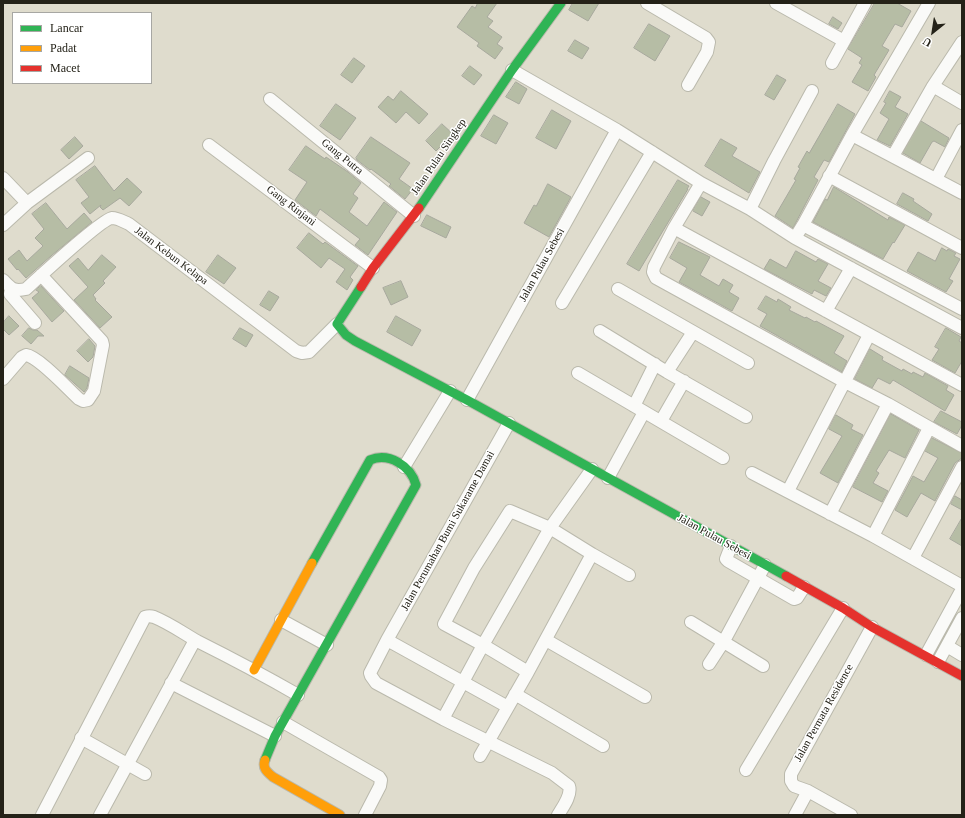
<!DOCTYPE html>
<style>
body{margin:0}
#map{position:relative;width:965px;height:818px;overflow:hidden;background:#dfdccd;font-family:"Times New Roman",serif}
canvas{display:block}
.frame{position:absolute;inset:0;border:4px solid #242218;pointer-events:none}
.legend{position:absolute;left:12px;top:12px;width:140px;height:72px;box-sizing:border-box;background:#fff;border:1px solid #a7a7a3;margin:0;padding:5px 7px;list-style:none;font-size:12px;color:#242218}
.legend li{display:flex;align-items:center;gap:8px;height:20px}
.legend b{width:20px;border:1px solid #a7a7a3}
.north{position:absolute;left:913px;top:12px;width:40px;height:40px;-webkit-text-stroke:3px #fff;paint-order:stroke;rotate:210deg;font-size:11px;font-weight:700;line-height:16px;text-align:center;color:#242218}
.north::after{content:'';display:block;margin:auto;width:14px;height:18px;background:#242218;clip-path:polygon(50% 0,100% 100%,50% 72%,0 100%)}
</style>
<div id="map">
<canvas width="965" height="818"></canvas>
<div class="frame"></div>
<ul class="legend">
<li><b style="height:5px;background:#30b455"></b>Lancar</li>
<li><b style="height:5px;background:#ff9f0a"></b>Padat</li>
<li><b style="height:5px;background:#e5322d"></b>Macet</li>
</ul>
<div class="north">U</div>
</div>
<script>
const ctx = document.querySelector('canvas').getContext('2d');
ctx.lineJoin = 'round';
function fill(path, color) {
  ctx.fillStyle = color;
  ctx.fill(path, 'evenodd');
}
function stroke(path, color, width, dash) {
  ctx.strokeStyle = color;
  ctx.lineWidth = width;
  ctx.lineCap = dash ? 'butt' : 'round';
  ctx.setLineDash(dash || []);
  ctx.stroke(path);
}
function write(font, color, halo, rows, align = 'center') {
  ctx.font = font + ' "Times New Roman",serif';
  ctx.lineWidth = 3;
  ctx.setLineDash([]);
  ctx.textBaseline = 'middle';
  ctx.strokeStyle = halo;
  ctx.fillStyle = color;
  for (const [text, x, y, turn = 0] of rows) {
    ctx.save();
    ctx.translate(x, y);
    ctx.rotate((+turn || 0) * Math.PI / 180);
    ctx.textAlign = isNaN(turn) ? turn : align;
    if (halo) ctx.strokeText(text, 0, 0);
    ctx.fillText(text, 0, 0);
    ctx.restore();
  }
}
const building = new Path2D(`
 M478,3H497L487,17L493,21L488,27L502,37L497,44L503,48L495,59L477,46L479,43L457,27L472,6L475,8Z
 M573,3H599L588,21L569,10Z
 M875,3H897L911,11L902,27L895,24L882,46L889,50L874,75L876,77L868,91L852,82L862,65L859,63L862,58L848,49Z
 M833,17L842,23L838,29L829,24Z
 M649,24L670,36L655,61L634,48Z
 M575,40L589,48L582,59L568,51Z
 M354,58L365,66L352,83L341,75Z
 M470,66L482,75L474,85L462,76Z
 M777,75L786,80L774,100L765,95Z
 M516,82L527,89L519,104L506,97Z
 M401,91L428,114L419,124L406,112L396,123L378,107L388,96L393,100Z
 M890,91L901,97L895,107L908,114L890,146L877,140L889,119L880,113L886,103L884,102Z
 M336,104L356,118L340,140L320,126Z
 M838,104L855,114L829,162L824,160L814,177L818,180L793,228L775,216L796,180L794,179L800,168L798,167L807,151L809,153Z
 M552,110L571,121L556,149L536,138Z
 M494,115L508,123L496,144L481,136Z
 M921,121L949,138L945,147L934,141L932,142L920,163L903,153Z
 M442,124L453,134L436,151L426,141Z
 M75,137L83,146L69,159L61,150Z
 M371,137L410,163L399,179L413,189L405,199L389,186L391,184L371,169L370,170L357,160L356,158Z
 M721,139L737,148L732,156L760,172L749,193L705,166Z
 M306,146L325,159L326,157L348,172L361,183L353,194L358,198L349,212L367,226L384,202L397,212L368,255L355,245L360,239L320,209L316,216L295,200L307,182L289,170Z
 M95,166L114,191L127,178L142,192L129,206L120,198L103,210L100,207L101,205L90,214L81,203L89,197L76,180Z
 M678,180L689,186L687,189H688L639,271L627,264Z
 M548,184L571,197L549,237L524,223L534,205L536,206Z
 M834,187L888,220L889,217L905,225L894,243L893,242L883,259L813,222L825,199L827,200Z
 M903,193L914,199L913,201L932,214L928,221L897,204Z
 M701,197L710,202L702,216L693,211Z
 M46,203L67,229L84,213L92,222L51,256L26,278L18,269L17,270L8,259L19,250L27,261L43,246L35,238L44,229L32,214Z
 M427,215L451,227L446,238L421,226Z
 M309,233L323,244L325,242L358,266L350,277L353,280L347,290L336,282L345,269L329,258L321,268L297,248Z
 M679,242L710,257L700,275L719,286L723,279L733,285L729,292L739,298L732,311L679,282L687,268L670,258Z
 M942,248L947,251L948,249L956,253L954,256L960,259L949,279L953,281L946,292L907,271L918,252L935,261Z
 M796,251L816,262L818,259L828,264L818,281L831,288L826,296L814,290L812,294L764,269L770,259L786,268Z
 M102,255L116,267L103,281L105,283L93,295L96,299L95,300L112,317L100,328L74,300L88,287L69,266L78,258L88,270Z
 M218,255L236,268L224,284L206,272Z
 M401,281L408,297L391,305L383,288Z
 M41,286L64,311L52,322L32,298L39,292L36,290Z
 M269,291L279,297L270,311L260,305Z
 M766,296L777,302L778,299L791,307L789,310L805,318L806,317L815,322L816,321L844,336L834,353L847,361L842,372L760,326L767,314L758,309Z
 M9,316L19,326L9,335L3,329V323Z
 M396,316L421,330L412,346L387,332Z
 M29,328L33,330H37L44,336H38L31,344L22,336Z
 M240,328L253,335L246,347L233,339Z
 M946,328L961,337L959,341L962,343V361L955,373L932,360L939,349L935,347Z
 M89,339L95,346L93,357L88,362L77,351Z
 M870,349L883,357L882,360L902,371L903,369L912,374L913,372L923,377L925,373L948,386L946,390L954,395L945,411L893,380L890,384L878,378L872,388L855,379Z
 M70,366L89,378L87,388L84,392L65,375Z
 M941,411L962,422V425L957,434L934,422Z
 M891,414L919,430L905,458L889,450L876,471L879,473L873,483L888,491L882,502L853,487Z
 M836,415L853,425L851,429L863,435L838,483L820,473L842,436L829,429Z
 M932,438L962,453V458L955,463L935,501L921,493L907,517L895,510L913,476L924,482L938,458L925,451Z
 M955,496L962,500V510L951,504Z
 M962,518V546L950,539Z`);
fill(building, '#b6bda5');
stroke(building, '#a7a89d', 1);
const street = new Path2D(`
 M647,3L706,38L709,42L707,52L688,85
 M776,3L844,41
 M832,63L865,3
 M512,70L617,130L701,183L750,209L795,238L803,225L852,135L929,3
 M933,86L962,103
 M270,99L414,216
 M852,135L962,193
 M209,145L373,268
 M893,156L933,86L962,42
 M829,176L962,248
 M3,178L27,203
 M936,179L962,130
 M701,183L674,228L654,267L653,272L656,278L845,382L888,404L962,446
 M750,209L774,161L812,91
 M3,225L27,203L88,158
 M803,225L962,309
 M674,228L962,385
 M795,238L962,328
 M3,280C11,288 13,292 26,289C38,278 102,219 112,218C118,218 124,222 129,224L296,351L302,353L309,352L337,324
 M11,289L10,294L35,323
 M618,289L748,363
 M562,303L652,152
 M826,311L851,268
 M600,331L667,372L746,417
 M667,372L693,332
 M578,373L723,458
 M3,379L22,357L26,355C39,357 68,389 79,399L83,401L88,400L94,391L103,345L102,341L41,275
 M467,400L617,130
 M634,406L655,364
 M661,421L684,381
 M509,423L387,640L370,673L371,676L376,683L443,719L552,773L569,786C572,795 563,807 558,815
 M404,467L450,391
 M752,473L873,536L962,586
 M608,478L644,412
 M788,491L869,335
 M830,514L888,404
 M873,536L929,428
 M731,546L726,559L728,561L794,599L797,598L804,587
 M592,554L629,575
 M913,558L962,467
 M281,620L327,645
 M691,622L763,666
 M387,640L508,707
 M546,640L645,697
 M947,646L962,655
 M926,655L962,589
 M938,662L962,618
 M709,664L724,641L765,565
 M171,683L275,736
 M515,694L603,746
 M443,719L483,645L550,528L592,469
 M283,722L379,777L381,780L380,786L365,815
 M81,738L145,774
 M480,756L528,672L592,554L550,528L510,511L474,568L444,624L483,645L528,672
 M746,770L843,608
 M42,815L145,617C148,616 151,616 154,617C169,623 183,633 197,641C231,658 265,676 298,695
 M100,815L195,640
 M795,815L808,791
 M851,815L808,791L794,786L791,781V774L872,627`);
const fast = new Path2D(`
 M419,208L512,70L561,3
 M361,287L337,324L346,335L355,341L467,400L786,576
 M265,760L275,736L416,485C411,466 389,452 370,460L312,563`);
const slow = new Path2D(`
 M254,670L312,563
 M265,760C262,768 267,772 273,777L340,815`);
const jam = new Path2D(`
 M361,287L373,268L419,208
 M786,576L843,608L872,627L962,676`);
stroke(street, '#bab9ac', 14);
stroke(fast, '#bab9ac', 11);
stroke(slow, '#bab9ac', 11);
stroke(jam, '#bab9ac', 11);
stroke(street, '#fafaf8', 12);
stroke(fast, '#30b455', 9);
stroke(slow, '#ff9f0a', 9);
stroke(jam, '#e5322d', 9);
write('11px', '#242218', '#fff', [
 ["Gang Putra",342,157,39],
 ["Jalan Pulau Singkep",439,157,-56],
 ["Gang Rinjani",291,206,37],
 ["Jalan Kebun Kelapa",171,256,37],
 ["Jalan Pulau Sebesi",542,265,-61],
 ["Jalan Perumahan Bumi Sukarame Damai",448,531,-61],
 ["Jalan Pulau Sebesi",714,537,29],
 ["Jalan Permata Residence",824,713,-61]
]);
</script>
